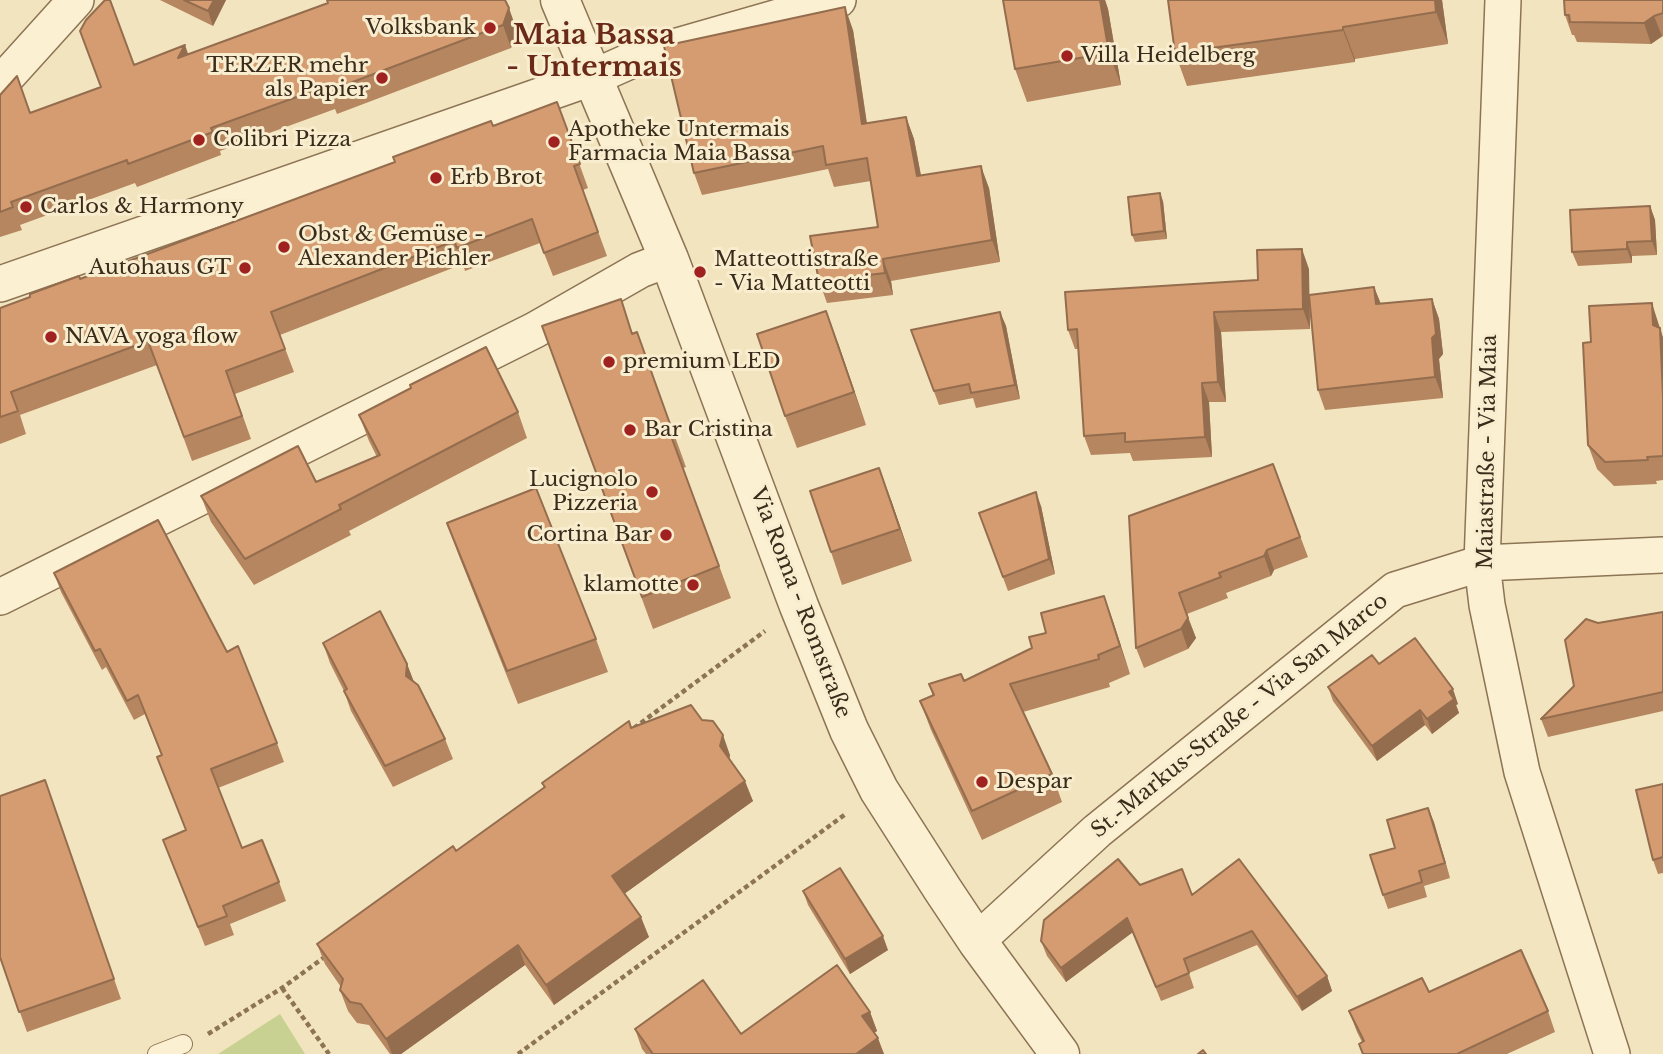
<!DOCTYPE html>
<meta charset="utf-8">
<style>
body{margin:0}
canvas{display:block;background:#f2e4be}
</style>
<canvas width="1663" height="1054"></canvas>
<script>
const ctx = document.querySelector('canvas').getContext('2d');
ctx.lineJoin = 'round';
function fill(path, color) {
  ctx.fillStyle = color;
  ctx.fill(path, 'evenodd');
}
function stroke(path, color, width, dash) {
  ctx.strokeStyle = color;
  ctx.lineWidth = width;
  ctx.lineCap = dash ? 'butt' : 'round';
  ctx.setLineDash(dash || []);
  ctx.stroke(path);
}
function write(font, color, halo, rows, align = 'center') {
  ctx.font = font + ' "Libre Baskerville",serif';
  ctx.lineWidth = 6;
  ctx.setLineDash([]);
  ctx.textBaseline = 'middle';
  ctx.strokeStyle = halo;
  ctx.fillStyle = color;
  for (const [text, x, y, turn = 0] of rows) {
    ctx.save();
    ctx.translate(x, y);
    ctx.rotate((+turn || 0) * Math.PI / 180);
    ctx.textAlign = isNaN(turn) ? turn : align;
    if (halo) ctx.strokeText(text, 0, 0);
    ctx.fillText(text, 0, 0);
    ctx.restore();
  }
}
fill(new Path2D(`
 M280,1014L305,1054H218Z`), '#c8d191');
const service = new Path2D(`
 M157,1054L183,1044`);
const minor = new Path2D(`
 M1503,0L1482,563L1487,605L1522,772L1612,1054
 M0,84L76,0
 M0,284L594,77L639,57L838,0
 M0,597L535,330L640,270L669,259
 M977,941L1097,831L1395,590L1482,563L1663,555`);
const tertiary = new Path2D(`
 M560,0L669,259L799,606L849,730L879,790L943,890L977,941L1060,1054`);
stroke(service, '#8c7455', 20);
stroke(minor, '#8c7455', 38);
stroke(tertiary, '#8c7455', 41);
stroke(new Path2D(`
 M634,728L765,631
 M282,988L329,1054
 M208,1034L282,988L326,956
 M518,1054L847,813`), '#8c7455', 4.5, [5, 3.5]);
stroke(service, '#fcf0d2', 18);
stroke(minor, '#fcf0d2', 35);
stroke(tertiary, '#fcf0d2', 38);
fill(new Path2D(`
 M160,0H226L213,26Z
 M505,0L517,31L511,48L337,114L335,109L220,151L221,155L137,187L135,183L20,225L22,230L0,237V95L30,113L101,87L134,65Z
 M1003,0H1105L1108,9L1121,85L1027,102L1015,69Z
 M1168,0H1442L1448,44L1355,59V62L1187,86L1175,53Z
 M1663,0V36L1651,44L1577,42L1574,35H1572L1565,15Z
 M853,30L867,123L906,117L914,139L921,175L989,188L1000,262L891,281L893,295L827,303L819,281L878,227L871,181L834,187L828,169L702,195L694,173Z
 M557,102L588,188L583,190L607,256L553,276L540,243L465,271L463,264L280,335L294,372L235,394L251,439L192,461L157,365L20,415L26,434L0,444V308Z
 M1163,201L1167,239L1135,242L1132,235Z
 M1650,206L1655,220L1657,255L1632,256V263L1578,266L1572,252Z
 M1309,269V295L1374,287L1381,304L1432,299L1439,319L1443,354L1439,359L1443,398L1325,410L1318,390L1309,300L1310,329L1221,332L1226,402H1209L1212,457L1133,461L1130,453L1091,455L1084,436L1079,349H1075L1068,330L1258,280Z
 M1000,312L1006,326L1020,399L976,408L973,398L939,405L911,330Z
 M542,326L633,334L637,332L686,467L683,468L731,598L653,629Z
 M1660,327L1663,338V480L1656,481L1657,484L1614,486L1597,469L1588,445L1591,342Z
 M838,343L866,425L797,448L785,416Z
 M518,412L527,438L349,531L351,535L254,585L211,522L201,496L316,482L377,457L369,441L359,415Z
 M1273,464L1308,557L1274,570L1271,576L1226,593L1228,598L1187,614L1196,638L1188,649L1144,668L1136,648Z
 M891,500L912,561L842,585L831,552Z
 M1041,506L1055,574L1008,591L979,513Z
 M447,523L596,639L608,672L518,704L459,556Z
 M54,573L227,652L277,743L284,762L218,788L242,848L279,882L286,901L230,924L234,935L205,946L163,840L186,830L157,757L161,755L145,714L134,720L106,667L102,670L61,592Z
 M1104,596L1130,674L1109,683L1110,687L1023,712L1052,774L1062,802L982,840L931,730L920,701L933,696L929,684L964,681L1032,648L1046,633Z
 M1663,612V711L1548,737L1541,719L1574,686L1598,623Z
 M323,643L407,664L414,682L445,739L453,759L393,787L351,711L344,691L330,663Z
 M1379,664L1458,704L1456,705L1459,713L1432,734L1425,725L1377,761L1333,701L1328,687Z
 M702,720L730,755L729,759L753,801L625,893L649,937L554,1005L525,965L401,1054H390L369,1025L357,1023L348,1011L340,990L341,987L325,964L317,944L456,851L544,788L542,783L631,728Z
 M45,780L121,999L27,1032L0,957Z
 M1663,784V873L1658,874L1653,860Z
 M1428,808L1450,878L1424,886L1427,897L1388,909L1383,895L1395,848Z
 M803,891L888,950L850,974L808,905Z
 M1192,895L1327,976L1332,991L1302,1011L1257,945L1189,973L1194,988L1161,1001L1133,932L1066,982L1047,956L1041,941Z
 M1429,992L1548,1011L1555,1032L1507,1054H1362L1359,1044L1362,1042L1357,1032L1349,1011Z
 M870,1012L877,1031L874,1033L884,1054H646L642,1049L635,1029L741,1034Z`), '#b68660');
fill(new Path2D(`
 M214,0H226L213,26L208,11Z
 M1100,0H1105L1108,9L1121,85L1109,53Z
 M1435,0H1442L1448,44L1436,12Z
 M845,7L853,30L870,146L862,124Z
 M509,8L517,31L511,48L503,25Z
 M1654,16L1662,36L1651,44L1644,23Z
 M1343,27L1355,59V62L1343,30Z
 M185,45L193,68L178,58Z
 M906,117L914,139L925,198L917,176Z
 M981,166L989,188L1000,262L992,240Z
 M1160,193L1163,201L1167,239L1164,231Z
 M1650,206L1655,220L1657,255L1652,241Z
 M1627,242L1632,256V263L1627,249Z
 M1302,249L1309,269L1310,329L1303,309Z
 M883,259L891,281L893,295L885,273Z
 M1374,287L1382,307L1376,304Z
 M1432,299L1439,319L1443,354L1439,359L1443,398L1435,377L1432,338Z
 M1652,303L1663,338V398L1653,325Z
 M826,311L838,343L866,425L854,392Z
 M1000,312L1006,326L1020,399L1015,385Z
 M1214,312L1221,332L1226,402L1218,382Z
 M1202,383L1209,402L1212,457L1205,437Z
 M879,468L891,500L912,561L900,529Z
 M1036,492L1041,506L1055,574L1049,559Z
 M1267,550L1274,570L1271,576L1264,556Z
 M1104,596L1114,624L1130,674L1120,646Z
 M1188,618L1196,638L1188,649L1181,629Z
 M407,664L415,685L406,676Z
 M1453,689L1458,704L1456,705L1459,713L1432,734L1427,719L1449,692Z
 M1420,710L1425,725L1377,761L1372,746Z
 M723,735L730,755L728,767L720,746Z
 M745,781L753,801L620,897L612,876Z
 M1428,808L1434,822L1450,878L1445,863Z
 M641,917L649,937L554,1005L546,985Z
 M1127,918L1133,932L1066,982L1061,968Z
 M883,936L888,950L850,974L845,959Z
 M518,945L525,965L401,1054H392L386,1039Z
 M1327,976L1332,991L1302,1011L1297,997Z
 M870,1012L877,1031L869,1036L862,1016Z
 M878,1038L884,1054H856Z`), '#946d4e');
const building = new Path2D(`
 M105,0H110L134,65L185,45L178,58L328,3L327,0H505L509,8L503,25L329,91L327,86L211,128L213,132L128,164L127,160L11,202L13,207L0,212V95L17,76L30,113L101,87L80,31L86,20Z
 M184,0H214L208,11Z
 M1003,0H1100L1109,53L1015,69Z
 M1168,0H1435L1436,12L1343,27V30L1175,53Z
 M1564,0H1663V13L1654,16L1644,23L1570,22L1569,15H1565Z
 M845,7L862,124L906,117L917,176L981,166L992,240L883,259L885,273L819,281L810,236L878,227L867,158L826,165L823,146L694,173L664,46Z
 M557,102L580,164L574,166L598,232L544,253L532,219L457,248L454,241L271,312L285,349L226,371L242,416L184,437L148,341L11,392L18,411L0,417V308L30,297V294L79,276L80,279L395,162L393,157L491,121L493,126Z
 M1160,193L1164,231L1132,235L1128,197Z
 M1650,206L1652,241L1627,242V249L1572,252L1570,210Z
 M1302,249L1303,309L1214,312L1218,382L1202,383L1205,437L1125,442V433L1084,436L1077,329L1068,330L1065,292L1258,280L1257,250Z
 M1374,287L1376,304L1432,299L1436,334L1432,338L1435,377L1318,390L1309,295Z
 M621,299L632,334L637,332L674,435L671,436L719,566L642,597L542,326Z
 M1652,303L1653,325L1660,328L1663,397V456L1647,457L1648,460L1605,462L1588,445L1583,343L1591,342L1589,306Z
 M826,311L854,392L785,416L757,334Z
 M1000,312L1015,385L971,393L969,384L934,391L911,330Z
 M486,347L518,412L339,505L341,509L245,559L201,496L298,446L316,482L380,455L359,415L411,388L410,385Z
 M1273,464L1300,537L1267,550L1264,556L1219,573L1221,577L1179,593L1188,618L1181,629L1136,648L1129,516Z
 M879,468L900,529L831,552L810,491Z
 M536,488L596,639L507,671L447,523Z
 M1036,492L1049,559L1003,577L979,513Z
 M158,520L227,652L238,646L277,743L211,769L242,848L262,840L279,882L223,906L227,916L198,927L163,840L186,830L157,757L162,755L138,695L127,701L100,649L95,651L54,573Z
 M1104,596L1120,646L1098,655L1099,659L1010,684L1052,774L972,811L920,701L934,695L929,684L961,674L964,681L1032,648L1029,637L1046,633L1041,613Z
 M380,611L407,664L406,676L418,685L445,739L385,766L344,691L347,689L323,643Z
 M1663,612V692L1541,719L1574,686L1565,640L1586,619L1598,623Z
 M1415,638L1453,689L1449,692L1454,699L1427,719L1420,710L1372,746L1328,687L1372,655L1379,664Z
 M691,705L702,720L713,721L723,735L720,746L745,781L612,876L641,917L546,985L518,945L386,1039L361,1004L350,1002L340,990L343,979L317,944L453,846L456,851L545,787L542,783L629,721L631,728Z
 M45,780L114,979L19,1012L0,957V796Z
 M1663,784V857L1653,860L1636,790Z
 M1428,808L1445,863L1419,871L1422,882L1383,895L1370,855L1395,848L1387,820Z
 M1118,859L1140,885L1182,869L1192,895L1239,859L1327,976L1297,997L1252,931L1184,959L1189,973L1156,987L1127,918L1061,968L1041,941L1044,920Z
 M840,868L883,936L845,959L803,891Z
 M1521,950L1548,1011L1457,1054H1363L1359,1044L1364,1041L1349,1011L1422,978L1429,992Z
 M837,965L870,1012L862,1016L878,1038L856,1054H653L635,1029L703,980L741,1034Z
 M1203,1050L1206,1054H1198Z`);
fill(building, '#d49c70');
stroke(building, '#946d4e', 2);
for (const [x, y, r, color] of [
 [490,28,7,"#a02220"],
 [1067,56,7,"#a02220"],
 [382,78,7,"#a02220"],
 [199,140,7,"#a02220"],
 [554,142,7,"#a02220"],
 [436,178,7,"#a02220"],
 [26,207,7,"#a02220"],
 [284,247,7,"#a02220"],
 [245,268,7,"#a02220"],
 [700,272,7,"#a02220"],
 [51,337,7,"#a02220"],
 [609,362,7,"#a02220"],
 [630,430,7,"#a02220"],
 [652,492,7,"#a02220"],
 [666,535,7,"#a02220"],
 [693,585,7,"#a02220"],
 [982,782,7,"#a02220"]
]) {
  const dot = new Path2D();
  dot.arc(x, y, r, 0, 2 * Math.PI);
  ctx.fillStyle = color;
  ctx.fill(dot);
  stroke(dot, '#f8edce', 2.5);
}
write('21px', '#3a2b1b', '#f8edce', [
 ["Volksbank",476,28,"right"],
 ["Villa Heidelberg",1081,56],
 ["TERZER mehr",368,66,"right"],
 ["als Papier",368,90,"right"],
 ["Apotheke Untermais",568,130],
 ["Farmacia Maia Bassa",568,154],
 ["Colibri Pizza",213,140],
 ["Erb Brot",450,178],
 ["Carlos & Harmony",40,207],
 ["Obst & Gemüse -",298,235],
 ["Alexander Pichler",298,259],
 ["Matteottistraße",714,260],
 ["- Via Matteotti",714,284],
 ["Autohaus GT",231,268,"right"],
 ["NAVA yoga flow",65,337],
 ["premium LED",623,362],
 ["Bar Cristina",644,430],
 ["Lucignolo",638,480,"right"],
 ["Pizzeria",638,504,"right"],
 ["Cortina Bar",652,535,"right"],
 ["klamotte",679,585,"right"],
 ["Despar",996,782]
], 'left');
write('21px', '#3a2b1b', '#f8edce', [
 ["Maiastraße - Via Maia",1488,452,-89],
 ["Via Roma - Romstraße",800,603,69],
 ["St.-Markus-Straße - Via San Marco",1240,716,-39]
]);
write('bold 28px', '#6a2a17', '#f8edce', [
 ["Maia Bassa",594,36],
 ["- Untermais",594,68]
]);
</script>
